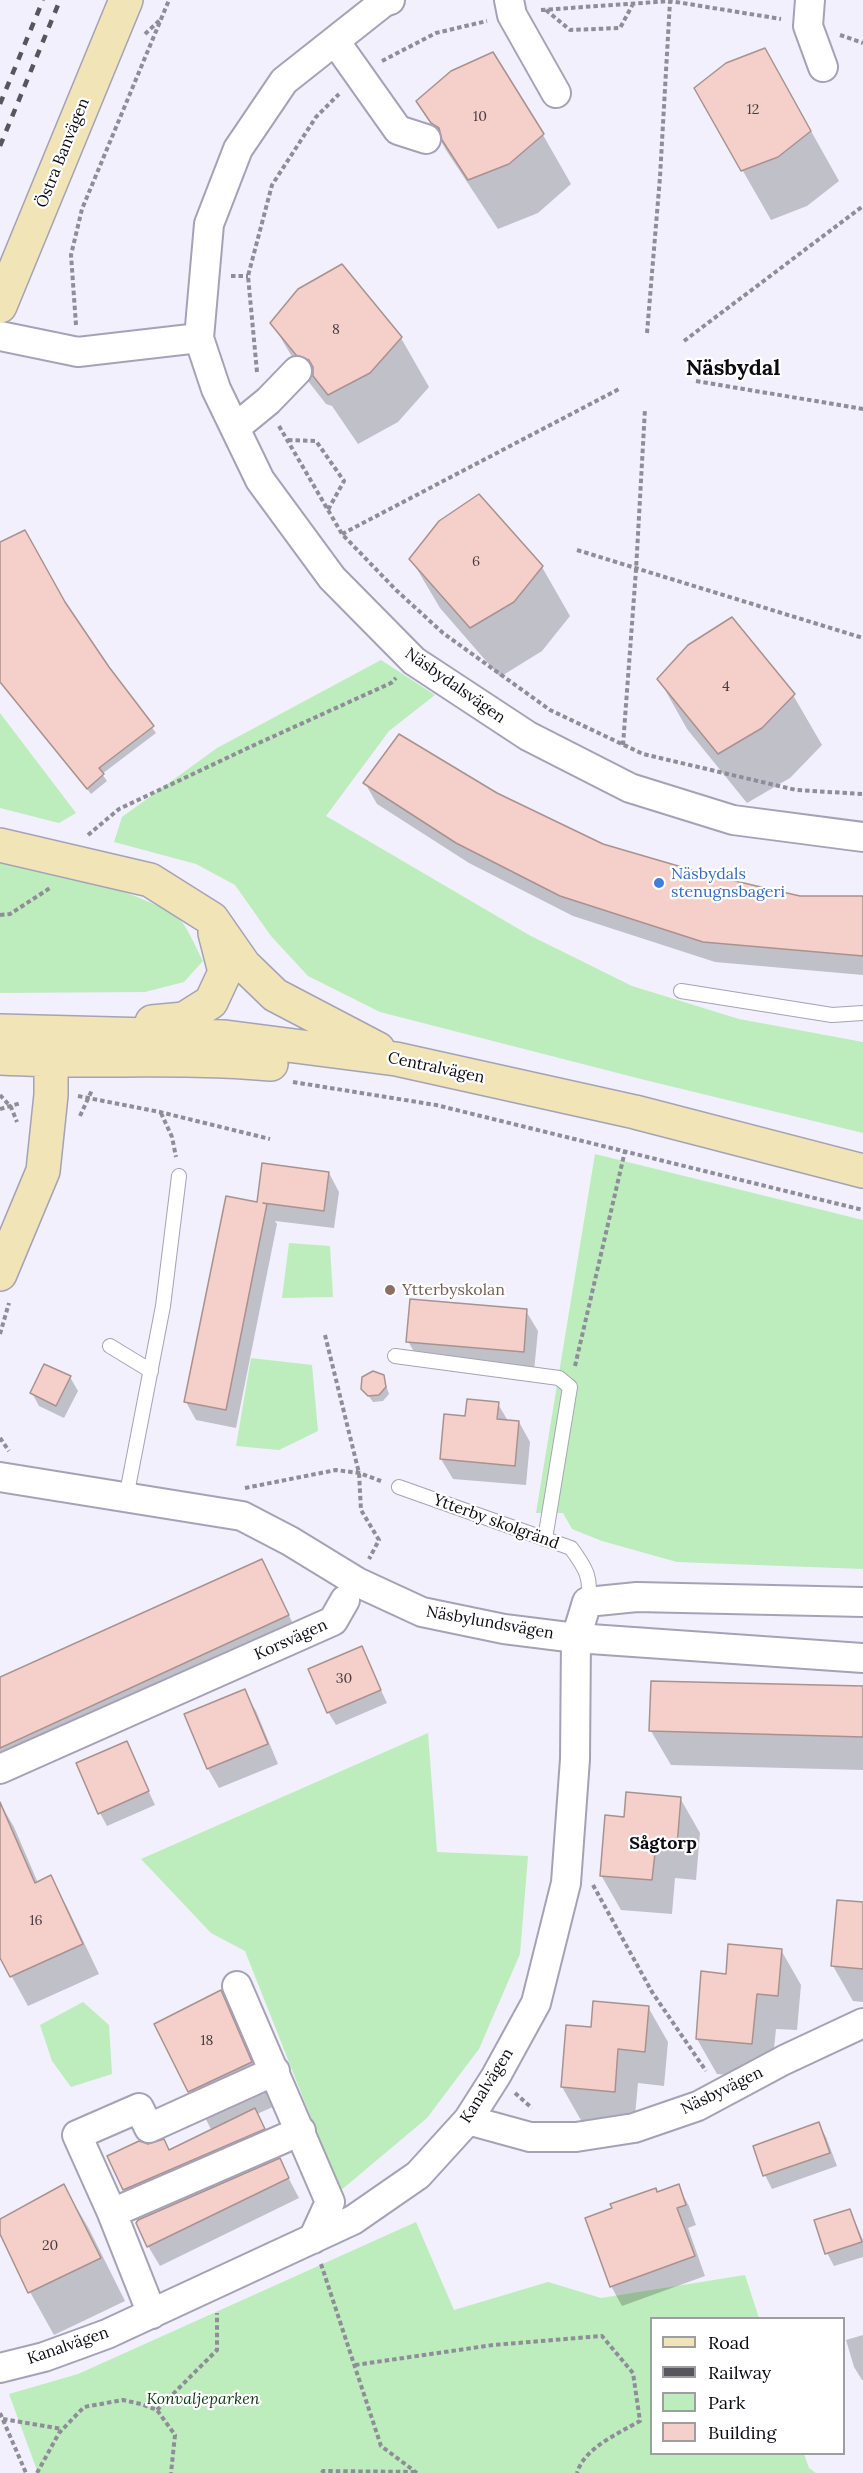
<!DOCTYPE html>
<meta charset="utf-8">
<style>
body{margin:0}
#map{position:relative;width:863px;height:2473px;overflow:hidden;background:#f1f0fc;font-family:Lora,serif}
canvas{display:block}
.legend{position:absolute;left:650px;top:2317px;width:195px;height:138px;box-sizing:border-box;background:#fff;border:2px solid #9e9da0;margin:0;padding:8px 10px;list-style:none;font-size:18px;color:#0c0b12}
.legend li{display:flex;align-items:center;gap:12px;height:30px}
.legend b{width:30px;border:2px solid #9e9da0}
</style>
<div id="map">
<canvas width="863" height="2473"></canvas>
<ul class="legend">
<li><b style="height:8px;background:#f1e4b7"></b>Road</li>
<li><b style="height:8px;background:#57565f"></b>Railway</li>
<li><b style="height:16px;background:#bdedbd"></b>Park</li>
<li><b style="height:16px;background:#f5cfca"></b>Building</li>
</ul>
</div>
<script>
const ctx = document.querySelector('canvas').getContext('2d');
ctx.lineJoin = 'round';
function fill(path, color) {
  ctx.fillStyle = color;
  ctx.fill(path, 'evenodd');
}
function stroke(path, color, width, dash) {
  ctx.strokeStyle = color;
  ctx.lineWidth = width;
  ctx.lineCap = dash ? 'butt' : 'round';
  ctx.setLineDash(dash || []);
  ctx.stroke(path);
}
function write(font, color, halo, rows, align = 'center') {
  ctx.font = font + ' Lora,serif';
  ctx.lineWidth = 4.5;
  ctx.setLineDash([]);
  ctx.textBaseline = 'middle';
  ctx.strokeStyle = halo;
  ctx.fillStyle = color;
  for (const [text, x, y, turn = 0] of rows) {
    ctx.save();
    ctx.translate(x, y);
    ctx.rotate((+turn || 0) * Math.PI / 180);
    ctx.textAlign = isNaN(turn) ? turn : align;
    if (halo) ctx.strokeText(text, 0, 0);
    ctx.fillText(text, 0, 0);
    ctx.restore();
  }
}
fill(new Path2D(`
 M381,660L435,695L389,731L326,816L529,935L632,986L739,1019L863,1042V1133L645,1080L380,1012L308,976L271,936L235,885L196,864L114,842L122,817L217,748Z
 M0,713L76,813L59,823L0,808Z
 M0,862C41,868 152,893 180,920C188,928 197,950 203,961L184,982L145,992L0,993Z
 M595,1154L863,1220V1569L677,1562L602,1541L572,1529L563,1513H536Z
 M289,1243L330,1246L333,1297L282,1298Z
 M251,1358L312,1365L318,1431L279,1450L236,1446Z
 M428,1733L437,1852L528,1856L520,1954L479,2049L427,2118L340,2191L245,1951L211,1933L141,1859Z
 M83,2002L109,2025L112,2074L71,2087L52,2061L40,2025Z
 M416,2222L454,2310L548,2282L601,2298L745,2275L759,2318H652V2454H804L809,2468L816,2473H38L9,2394L78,2374Z`), '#bdedbd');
fill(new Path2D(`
 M696,89L793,99L839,181L807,206L771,220Z
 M418,101L543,135L571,184L538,213L498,229L446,150Z
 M272,323L401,338L429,387L398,422L358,444L332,406L326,404L301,372Z
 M0,545L65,604L108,668L156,733L102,774L107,781L91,794L0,679Z
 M411,559L542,567L570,616L542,651L500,677L440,608Z
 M659,679L793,695L822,745L790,778L747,803L687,729Z
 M365,783L496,795L603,846L708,877L800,898H863V975L715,962L573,916L469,863L377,804Z
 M329,1173L339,1192L334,1228L275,1221L277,1224L236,1428L196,1420L186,1402L259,1204Z
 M526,1311L538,1331L534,1371L419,1361L408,1341Z
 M70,1377L78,1391L64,1418L39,1406L32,1393Z
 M383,1377L389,1394L383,1401L373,1402L363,1388Z
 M498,1404L508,1421L519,1422L530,1442L526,1485L453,1479L441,1459L467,1418Z
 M261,1561L302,1641L0,1780V1679Z
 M361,1648L387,1703L336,1725L328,1712Z
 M863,1688V1770L671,1765L651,1731Z
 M244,1691L256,1711L278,1764L219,1788L208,1769L186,1715Z
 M126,1743L155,1805L107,1826L100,1813Z
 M680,1798L700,1833L696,1880L675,1878L672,1914L621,1910L601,1875L625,1819Z
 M0,1803L14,1827L38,1883L50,1877L67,1907L99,1974L28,2006L2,1959L0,1960Z
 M863,1904V2002L853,2001L833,1966Z
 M781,1950L801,1985L797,2030L776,2029L771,2078L717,2074L697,2039L727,1975Z
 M221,1992L245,2034L275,2106L257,2114L275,2148L136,2209L109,2157L169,2152L212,2131L156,2024Z
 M648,2007L668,2042L664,2086L638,2083L634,2126L582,2122L562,2087L592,2028Z
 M819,2124L826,2137L837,2166L772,2189L765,2175Z
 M279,2160L299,2198L160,2266L148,2246Z
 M64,2186L89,2229L125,2301L54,2335L30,2292L0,2230V2220Z
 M678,2186L689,2206L696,2225L688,2228L705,2276L622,2306L611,2286L657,2193Z
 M850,2210L863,2240V2257L834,2266L827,2253Z
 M863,2335V2380H862L854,2367L846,2340Z`), '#0003');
const building = new Path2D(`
 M765,48L811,131L778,157L741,171L694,88L726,63Z
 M493,52L544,134L509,164L468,180L442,140L439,128L431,123L416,101L451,71Z
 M342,264L402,337L370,373L328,395L313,376V367L309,360L296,355L270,323L298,289Z
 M479,494L543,566L514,602L470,628L409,559L439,521Z
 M25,530L65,602L109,667L154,726L99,768L104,774L87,789L0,682V542Z
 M732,617L795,694L762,728L718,754L657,679L688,645Z
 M399,734L497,793L603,844L709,875L800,896H863V956L703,942L560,896L456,843L363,783Z
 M262,1163L329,1172L324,1211L263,1203L267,1204L226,1410L184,1402L226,1196L257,1202Z
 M410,1299L527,1309L524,1352L406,1342Z
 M44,1364L71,1376L56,1406L30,1393Z
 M373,1371L384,1375L386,1387L379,1395L368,1396L361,1389L362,1377Z
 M467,1399L499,1402L497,1419L519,1421L515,1466L440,1459L444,1414L465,1416Z
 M262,1559L289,1615L0,1748V1677Z
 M362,1646L381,1690L327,1713L308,1669Z
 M651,1681L863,1686V1737L649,1731Z
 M245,1689L268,1744L207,1769L184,1714Z
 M127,1741L149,1791L98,1814L76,1763Z
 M626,1792L681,1797L677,1846L656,1844L652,1880L600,1876L605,1815L624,1817Z
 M0,1802L35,1883L51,1875L83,1944L10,1977L0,1958Z
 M837,1900L863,1902V1969L831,1966Z
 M728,1944L782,1949L778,1996L757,1994L752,2044L696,2039L701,1971L726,1974Z
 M221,1990L252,2062L188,2092L154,2024Z
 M593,2001L649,2006L645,2052L618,2049L615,2092L561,2087L566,2025L591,2027Z
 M255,2108L265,2129L123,2190L107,2156L139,2141L148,2144L164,2139L169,2150Z
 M819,2122L830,2153L763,2176L753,2146Z
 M280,2158L289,2178L147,2247L136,2223L138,2220Z
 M64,2184L101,2258L28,2293L0,2234V2219Z
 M679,2184L686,2205L677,2208L695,2256L610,2287L585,2218L612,2208L610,2204L656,2188L657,2192Z
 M850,2209L862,2242L825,2254L814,2220Z`);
fill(building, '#f5cfca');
stroke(building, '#a8928f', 1.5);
const lane = new Path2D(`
 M681,991L832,1015L863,1013
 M110,1346L151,1371
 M395,1356L559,1378L570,1387L545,1539
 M399,1487L571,1548C585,1567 593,1579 587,1602
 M126,1498L163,1306L179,1176`);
const street = new Path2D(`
 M509,0L512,15L556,93
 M810,0L808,26L823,67
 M335,41L398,130L426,139
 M0,336L78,352L199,338L216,389L260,480L332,578L414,661L528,736L630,788L733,820L863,837
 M199,338L209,224L238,149L284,81L384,2L390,0
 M235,428L268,401L297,371
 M0,1477L242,1516L290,1541L357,1582L422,1612L504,1629L576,1638L863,1658
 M0,1769L333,1621L345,1600
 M237,1986L330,2202L313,2239
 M275,2071L149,2128L139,2108L77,2135L112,2213L301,2131
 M468,2120L530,2137H576L634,2128L698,2106L784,2060L863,2023
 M112,2213L152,2314
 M0,2368L44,2357L107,2334L353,2220L418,2175L468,2120L496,2076L536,2003L566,1883L575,1759L576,1638L587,1602L637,1597L863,1602`);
const secondary = new Path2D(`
 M0,306L126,0
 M0,845L150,880L212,919L244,965L275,995L378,1049
 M152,1022L184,1019L211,1002L225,972L215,933
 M0,1031L225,1037L396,1059L635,1112L863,1171
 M0,1058C90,1063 181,1056 271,1064
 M0,1274L43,1171L51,1095V1061`);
stroke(lane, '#a5a2b6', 16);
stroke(street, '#a5a2b6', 32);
stroke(secondary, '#a5a2b6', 36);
stroke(new Path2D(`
 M541,10L670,1L781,19
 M546,10L570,30L620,28L633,4
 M145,34L161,19
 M840,35L863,43
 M382,61L436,33L487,21
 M231,276H248
 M76,325L71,255L82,209L169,0
 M647,333L660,177L670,1
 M684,341L863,206
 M257,372L248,276L272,185L316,117L339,94
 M696,381L863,409
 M279,426L342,534L396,590L443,633L550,710L643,754L796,790L863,794
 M288,440L316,441L344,481L328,510
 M342,534L621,388
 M577,550L863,638
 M623,745L636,570L645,409
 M88,835L119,809L250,747L391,683L396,678
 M0,915L10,914L50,888
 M293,1082L436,1105L863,1210
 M0,1095L11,1107L17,1122
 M78,1096L160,1112L270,1139
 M0,1109L21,1103
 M161,1113L172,1137L176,1157
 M80,1116L92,1090
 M0,1334L9,1303
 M325,1335L359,1473L361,1510L379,1540L369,1559
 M575,1366L625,1151
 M0,1438L9,1451
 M245,1488L336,1470L359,1473L381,1481
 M593,1885L652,1992L706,2071
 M515,2093L532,2108
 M321,2264L381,2446L417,2473
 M355,2365L493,2345L602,2336L633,2373L640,2421C619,2433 584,2448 577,2473
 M157,2410L217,2350V2313
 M0,2413L26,2473
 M3,2419L62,2429
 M37,2473L59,2433L84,2407L123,2400L141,2404L157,2410L175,2435L171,2473
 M322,2473L323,2471L416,2472`), '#8f8e98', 4, [4.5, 3]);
stroke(lane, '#fff', 14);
stroke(street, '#fff', 28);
stroke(secondary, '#f1e4b7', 33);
stroke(new Path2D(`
 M0,104L43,0
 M0,146L60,0`), '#57565f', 4.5, [8, 8]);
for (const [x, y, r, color] of [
 [659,883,6,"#3f7fe0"],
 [390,1290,6,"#8d6e63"]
]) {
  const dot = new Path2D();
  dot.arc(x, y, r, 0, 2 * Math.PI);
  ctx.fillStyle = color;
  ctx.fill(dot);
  stroke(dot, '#fff', 2);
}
write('14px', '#463c40', null, [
 ["12",753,110],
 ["10",480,117],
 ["8",336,330],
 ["6",476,562],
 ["4",726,687],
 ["30",344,1679],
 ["16",36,1921],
 ["18",207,2041],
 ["20",50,2246]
]);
write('16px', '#0c0b12', '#fff', [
 ["Östra Banvägen",63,153,-68],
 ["Näsbydalsvägen",455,686,35],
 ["Centralvägen",436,1068,12],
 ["Ytterby skolgränd",496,1522,20],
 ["Näsbylundsvägen",490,1623,10],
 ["Korsvägen",291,1640,-24],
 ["Kanalvägen",487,2086,-58],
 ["Näsbyvägen",722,2091,-26],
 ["Kanalvägen",68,2346,-19]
]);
write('16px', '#366cbe', '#fff', [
 ["Näsbydals",671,874],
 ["stenugnsbageri",671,892]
], 'left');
write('16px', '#785e54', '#fff', [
 ["Ytterbyskolan",402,1290]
], 'left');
write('italic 16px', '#0f3c14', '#fff', [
 ["Konvaljeparken",203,2399]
]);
write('bold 18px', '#0c0b12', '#fff', [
 ["Sågtorp",663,1844]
]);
write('bold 22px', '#0c0b12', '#fff', [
 ["Näsbydal",733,369]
]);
</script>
